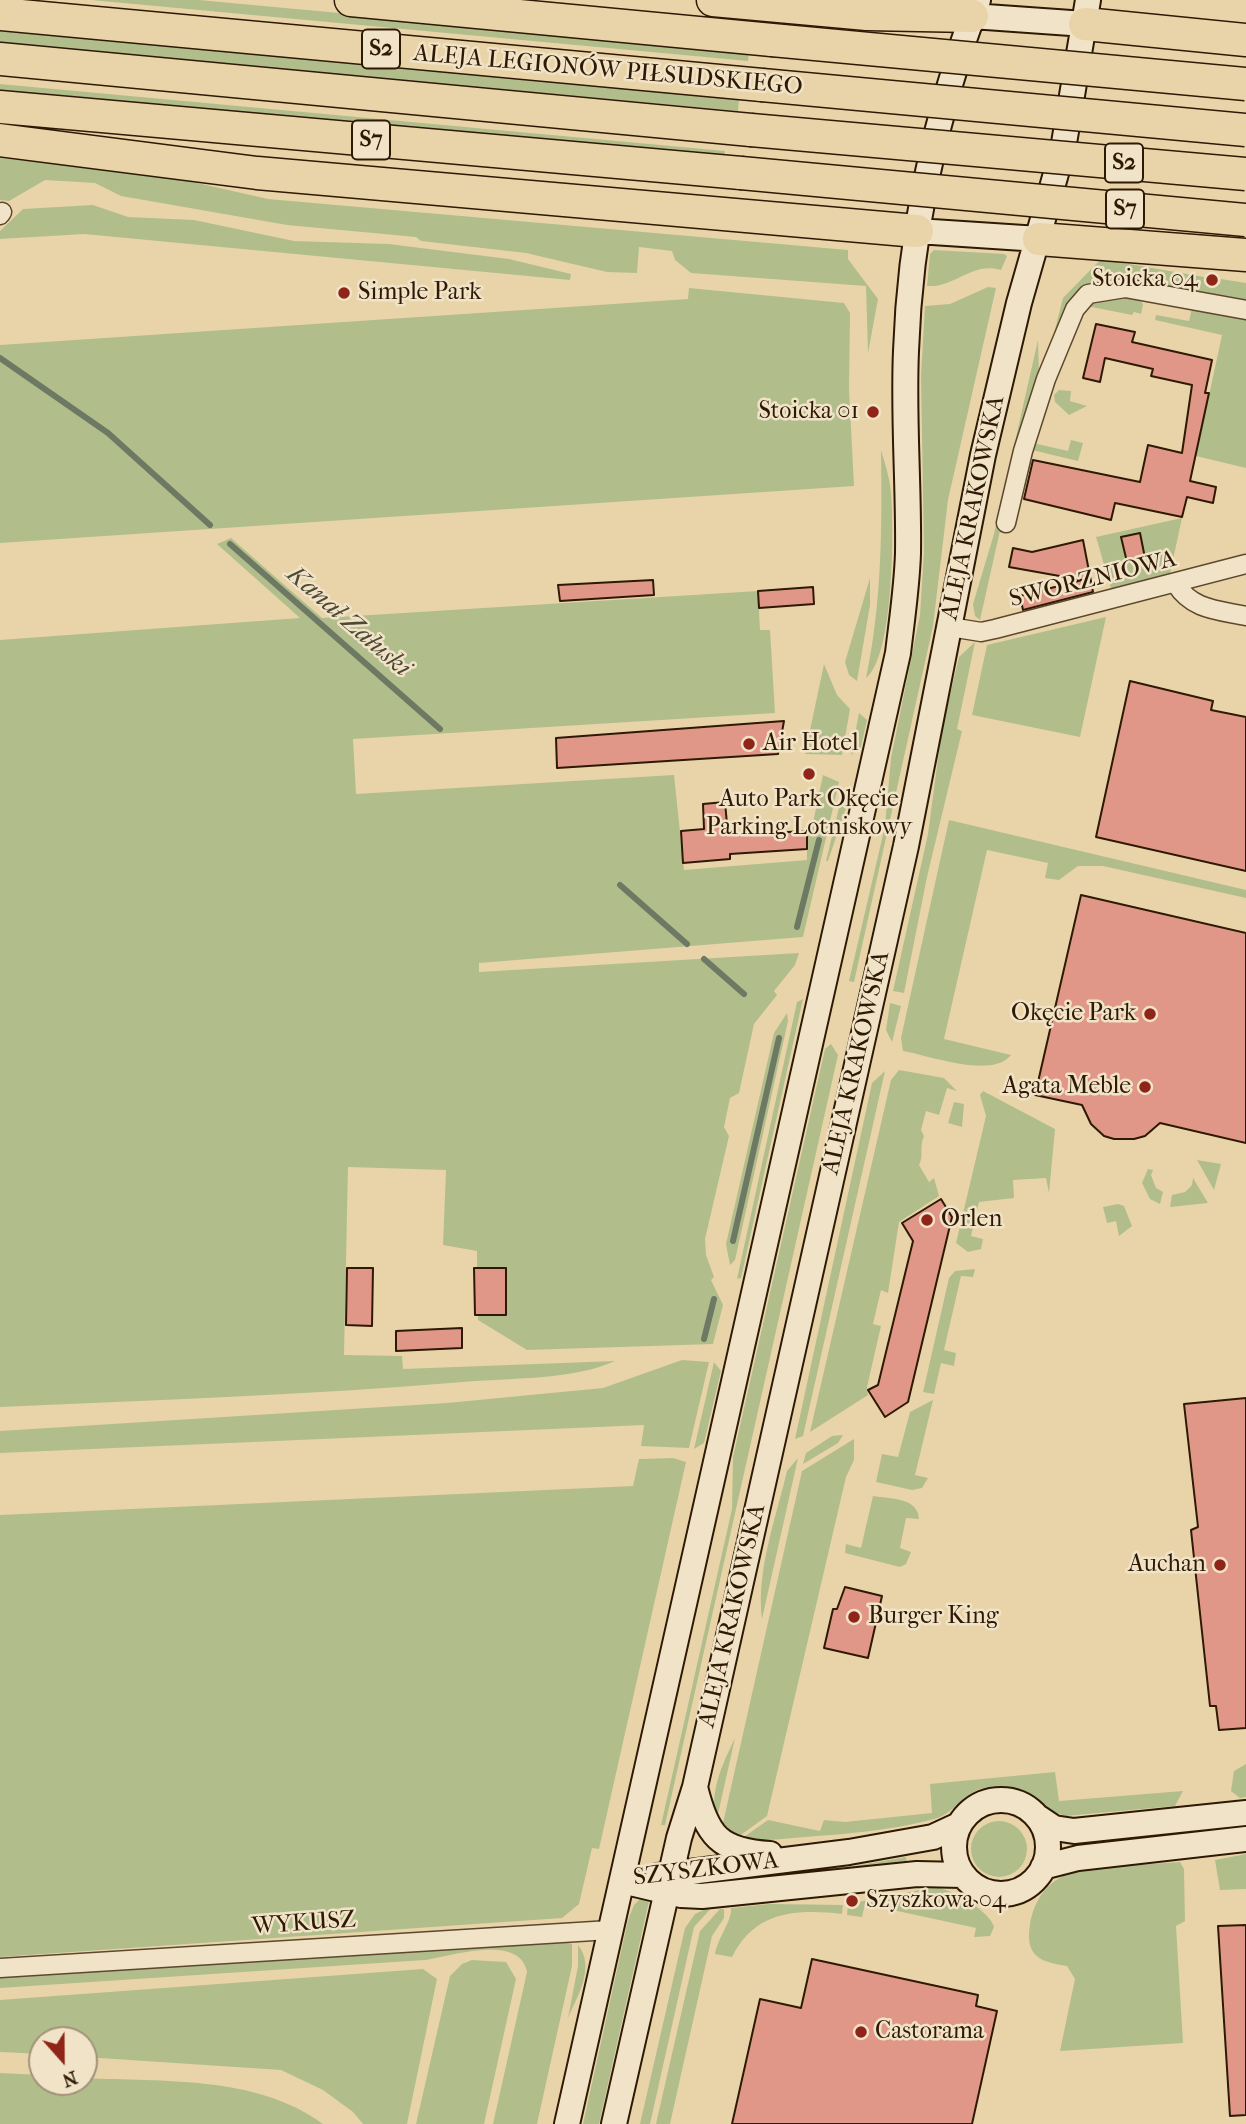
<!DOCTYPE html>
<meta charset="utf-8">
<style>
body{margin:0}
#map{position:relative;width:1246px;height:2124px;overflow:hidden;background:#e9d4a9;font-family:"IM FELL French Canon",serif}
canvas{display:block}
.north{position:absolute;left:28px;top:2026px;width:70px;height:70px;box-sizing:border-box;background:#f1e3c7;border:2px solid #a39279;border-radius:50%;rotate:159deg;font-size:19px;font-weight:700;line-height:28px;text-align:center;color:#2e1904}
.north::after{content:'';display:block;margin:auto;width:24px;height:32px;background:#8f2418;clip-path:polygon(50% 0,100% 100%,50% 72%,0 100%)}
</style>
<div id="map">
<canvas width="1246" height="2124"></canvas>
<div class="north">N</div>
</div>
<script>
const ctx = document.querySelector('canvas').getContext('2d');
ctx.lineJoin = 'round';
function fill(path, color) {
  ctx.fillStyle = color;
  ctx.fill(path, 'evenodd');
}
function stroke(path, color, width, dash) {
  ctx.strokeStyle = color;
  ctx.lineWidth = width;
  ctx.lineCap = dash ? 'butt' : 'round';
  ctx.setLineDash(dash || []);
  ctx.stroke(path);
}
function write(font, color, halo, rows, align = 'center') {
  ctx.font = font + ' "IM FELL French Canon",serif';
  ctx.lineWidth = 5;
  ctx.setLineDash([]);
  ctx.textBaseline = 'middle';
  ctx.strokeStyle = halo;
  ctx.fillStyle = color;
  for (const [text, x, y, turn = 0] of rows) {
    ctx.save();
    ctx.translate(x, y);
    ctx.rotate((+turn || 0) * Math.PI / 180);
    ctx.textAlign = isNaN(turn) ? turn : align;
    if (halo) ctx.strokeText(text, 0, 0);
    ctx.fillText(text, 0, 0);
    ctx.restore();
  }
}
fill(new Path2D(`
 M91,0H199L749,51L748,61Z
 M0,31L739,99L738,111L0,43Z
 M0,84L725,151L724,159L0,92Z
 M0,158L153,173L268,199L848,250V259L878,299L868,353L866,286L691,273L675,260L672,251L639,247L637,273L607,272L526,253L421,241L416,237L287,225L121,196L95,183L45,180L9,201L0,200Z
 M93,205L128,217L194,220L294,241L389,244L509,259L571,274L570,280L84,234L0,239V231L23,209Z
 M934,250L1004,254L1007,256L1001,270C972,261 955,288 927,286L930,254Z
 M1101,259L1204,277V282L1220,284L1221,279L1246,283V303L1122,279C1083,280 1075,310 1055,339L1053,337L1063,298Z
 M988,287L996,288L948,500L933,626L854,982L849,981L885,826L891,758L920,615L924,552L921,376L925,306L950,304Z
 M689,288L844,303L850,313L849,389L854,486L0,543V345L688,299Z
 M1102,296L1137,297L1143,304L1141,314L1134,312L1132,315L1087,306Z
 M1192,308L1246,317V468L1196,456L1222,335L1155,320L1156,315L1189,321Z
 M1038,340L1039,375L1027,410L980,620L975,616L973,604L994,534Z
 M1059,390L1071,391L1070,401L1087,406L1069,415L1055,402L1054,395Z
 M1071,440L1083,443L1078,461L1032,450L1033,443L1068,451Z
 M881,450C885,464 890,478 891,493C894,529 894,656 866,678C882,602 882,528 881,450Z
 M1182,518L1169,578L1112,592L1096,537Z
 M231,538L322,618L758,591L760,630H770L775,713L353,739L356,794L674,775L684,870L807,860V833L811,832L823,775L839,782L803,937L479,963V972L799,953L795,965L774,991L777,995L754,1024L739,1093L730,1098L724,1127L729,1136L705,1239L706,1255L714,1277L711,1280L723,1305L713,1344L527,1350L478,1320V1315H506V1268H477V1251L443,1245L446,1170L348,1167L344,1355L402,1356L403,1369L615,1361C574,1380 509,1378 463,1382C309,1395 155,1400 0,1407V640L300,618L217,544Z
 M870,578V605L857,681L849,675L845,662Z
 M1106,617L1080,737L972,715L987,645Z
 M975,642L957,729L962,731L927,877L904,993L893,991L928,834L942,728L959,657Z
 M824,664L837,695L850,709L842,755L805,754Z
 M859,713L867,720L861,747L851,755Z
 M844,787L848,802L828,861H826Z
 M949,820L1246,890V898L1103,866H1078L1059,880L1045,878L1048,863L987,850L944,1039L1011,1055C992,1079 931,1056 903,1051L901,1038Z
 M803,999L741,1278L737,1279L797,1002Z
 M890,1003L901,1006L892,1042L886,1030Z
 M787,1013L788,1021L735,1260L730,1265L726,1244L774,1033Z
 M831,1044L838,1055L665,1825H661L732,1509L733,1457L825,1049Z
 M899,1070L944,1078L957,1091L947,1088L939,1115L926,1111L921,1130L924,1136C919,1147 924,1156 919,1165L929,1182L934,1178L939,1196L899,1222L888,1293L881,1290L873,1324L881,1326L867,1387L868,1395L810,1432L891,1080Z
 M885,1071L803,1436L795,1439L872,1083Z
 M983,1091L1055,1129L1049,1193L1046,1178L1013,1180L1014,1198L979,1202L971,1236L983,1239L981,1249L968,1252L956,1243L986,1116L980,1095Z
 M954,1102L964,1104L962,1127L948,1123Z
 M1197,1160L1221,1164L1214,1190Z
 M1148,1169L1153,1170L1151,1175L1156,1188L1163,1192L1160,1204L1150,1199L1142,1183Z
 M1193,1178L1208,1203L1170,1207L1172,1195L1185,1192L1192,1185Z
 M1118,1204L1124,1206L1132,1226L1119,1236L1116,1221L1107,1223L1103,1207Z
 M975,1269L973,1277L961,1276L944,1350L956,1353L954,1366L941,1363L934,1394L923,1392L949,1278L955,1271Z
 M682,1360L709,1362L689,1448L641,1446L644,1425L0,1453V1431L447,1403L603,1388Z
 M714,1362L721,1371L704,1443L694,1449Z
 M933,1400L915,1475L928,1478L922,1488L912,1490L876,1482L882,1454L898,1457L910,1412Z
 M843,1435L838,1443L803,1464L806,1453L832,1436Z
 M854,1439V1460L846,1477L767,1816L738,1837L723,1823L802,1471Z
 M673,1458L686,1462L599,1849L592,1848L579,1904L562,1918L0,1957V1515L633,1486L639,1459Z
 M798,1458L762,1619C756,1571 776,1518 787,1471Z
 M873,1496C890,1499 918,1497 919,1519L906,1518L900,1548L911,1552L906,1564L900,1567L845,1553L846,1544L861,1548Z
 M735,1738L716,1823C709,1792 722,1765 735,1738Z
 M1246,1764V1797L1240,1798L1231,1791L1234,1771Z
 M1055,1772L1059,1801L1183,1791L1175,1806L1066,1816C1039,1809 1031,1786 999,1786C962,1786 959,1813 934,1819C876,1835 811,1835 751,1842L741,1839L768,1820L820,1831L824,1820L845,1822L932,1813L930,1784Z
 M971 1849a28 28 0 1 1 56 0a28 28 0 1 1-56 0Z
 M1246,1854V1889L1220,1890L1215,1860Z
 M906,1857L907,1866L729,1884L728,1879L854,1866Z
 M1180,1862L1184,1869L1185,1921L1176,1926L1183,2043L1060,2051L1075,1979L1067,1966C1048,1963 1030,1960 1029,1938C1029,1913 1039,1888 1063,1876C1080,1867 1156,1864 1180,1862Z
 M935,1887C951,1889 990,1911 994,1927L990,1936L974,1937L976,1928L865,1904L862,1917L847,1915L848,1904Z
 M646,1893L650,1897L599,2124H583L628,1920L634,1905Z
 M769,1904L843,1905L842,1914C796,1909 755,1911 732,1957L715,1954C718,1937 732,1921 731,1908Z
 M714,1905L694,1927L650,2124H640L685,1928L695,1914Z
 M720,1909H724V1918L712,1936L670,2124H656L700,1931Z
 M566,1942L572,1944V1966L537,2124H493L527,1972C520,1933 451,1956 425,1960L0,1988V1978Z
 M578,1945C596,1967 577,1997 568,2018L578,1966Z
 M472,1960L506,1962L516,1979L484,2124H416L450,1976L462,1964Z
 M423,1969L437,1979L407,2124H363L353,2112L323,2090L281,2070L84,2057V2040H42V2054L0,2052V2000Z
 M0,2073L42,2075V2082H84V2078C163,2082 257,2075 323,2124H0Z`), '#b1be8c');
stroke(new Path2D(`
 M0,358L108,433L210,525
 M230,544L440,729
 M620,885L687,944
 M797,927L819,840
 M704,959L744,994
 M733,1241L779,1038
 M704,1339L714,1299`), '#6e7963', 6);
const building = new Path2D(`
 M1096,324L1135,332L1132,342L1212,360L1205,393H1209L1190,481L1216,487L1213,503L1187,497L1182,517L1115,503L1111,520L1024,499L1033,460L1140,482L1148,445L1182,453L1192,385L1151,376L1153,369L1105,358L1100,382L1083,378Z
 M1140,533L1145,558L1127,562L1121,537Z
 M1083,540L1093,592L1023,610L1020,596L1082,580L1009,567L1013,548L1032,552Z
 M653,580L654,595L560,601L558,585Z
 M813,587L814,604L759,608L758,591Z
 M1130,681L1213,701L1211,710L1246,717V871L1096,837Z
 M784,721L778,754L557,768L556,738Z
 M725,802L728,835L807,831V849L730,854V859L683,863L681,831L704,829L703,804Z
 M1081,895L1246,933V1143L1160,1123L1145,1136L1134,1139H1114L1104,1136L1091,1124L1082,1105L1035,1095Z
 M941,1199L952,1217L908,1402L885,1417L868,1390L878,1385L913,1241L902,1223Z
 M347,1268H373L372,1326L346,1325Z
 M474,1268H506V1315H475Z
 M462,1328V1348L396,1351V1331Z
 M1246,1398V1728L1219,1730L1216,1706H1210L1191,1530L1198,1527L1184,1404Z
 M845,1587L882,1596L868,1658L824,1648L833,1609H837Z
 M1246,1925V2115L1230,2116L1218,1926Z
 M812,1959L978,1995L976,2006L997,2011L972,2124H732L760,1999L801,2008Z`);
fill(building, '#e09787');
stroke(building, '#2e1904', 2);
const street = new Path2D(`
 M0,215L2,212
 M1006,523L1023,451L1046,379L1075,309L1088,294L1125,288L1246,310
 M1176,584C1192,610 1218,610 1246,616
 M950,627L981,632L995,629L1246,564
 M0,1968L610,1930`);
const secondary = new Path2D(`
 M972,16L1085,24
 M917,231L1039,239
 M695,1787C707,1836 719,1851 770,1854
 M954 1847a47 47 0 1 1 94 0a47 47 0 1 1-94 0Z
 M1039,1818L1054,1828L1074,1831L1246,1813
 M1043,1867L1078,1858L1246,1839
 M658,1876L849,1852L933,1837L959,1825
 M622,1881L681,1895L702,1896L917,1874L963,1875
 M567,2124L898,653C902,619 907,586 908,553C909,485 903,418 906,351C910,231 936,113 978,0
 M614,2124L679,1838L695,1787L906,846L983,455L1019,303L1063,149L1088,0`);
const highway = new Path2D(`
 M351,0L772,40
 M713,0L867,14L972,16
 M0,14L762,85
 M1085,24L1246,40
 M0,59L751,130
 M0,107L741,173
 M0,140L257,173L917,231
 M1039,239L1246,255`);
stroke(street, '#5d482d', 21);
stroke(secondary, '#2e1904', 28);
stroke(highway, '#2e1904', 35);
stroke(street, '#f1e3c7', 18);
stroke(secondary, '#f1e3c7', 24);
stroke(highway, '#e9d4a9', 32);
const highwayBridge = new Path2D(`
 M772,40L1246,84
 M762,85L1246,130
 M751,130L1246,174
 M741,173L1246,220`);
stroke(highwayBridge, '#2e1904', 35, []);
stroke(highwayBridge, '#e9d4a9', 32);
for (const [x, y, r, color] of [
 [1212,280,7,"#8f2418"],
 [344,293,7,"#8f2418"],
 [873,412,7,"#8f2418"],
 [749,744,7,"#8f2418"],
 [809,774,7,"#8f2418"],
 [1150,1014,7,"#8f2418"],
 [1145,1087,7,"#8f2418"],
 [927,1220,7,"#8f2418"],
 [1220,1565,7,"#8f2418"],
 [854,1617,7,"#8f2418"],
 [852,1901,7,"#8f2418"],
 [861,2032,7,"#8f2418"]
]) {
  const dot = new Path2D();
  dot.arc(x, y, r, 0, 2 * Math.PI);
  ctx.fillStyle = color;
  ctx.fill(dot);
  stroke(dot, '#f1e3c7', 2.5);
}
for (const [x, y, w] of [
 [381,49,38],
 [371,140,38],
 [1124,163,38],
 [1125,209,38]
]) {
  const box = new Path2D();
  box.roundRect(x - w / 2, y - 19.5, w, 39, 5);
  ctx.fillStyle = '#f1e3c7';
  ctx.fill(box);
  stroke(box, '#2e1904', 2);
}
write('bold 23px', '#2e1904', null, [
 ["S2",381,49],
 ["S7",371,140],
 ["S2",1124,163],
 ["S7",1125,209]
]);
write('24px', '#2e1904', '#f1e3c7', [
 ["ALEJA LEGIONÓW PIŁSUDSKIEGO",608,71,5],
 ["ALEJA KRAKOWSKA",974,508,-78],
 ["SWORZNIOWA",1093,580,-14],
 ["ALEJA KRAKOWSKA",857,1063,-77],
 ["ALEJA KRAKOWSKA",733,1616,-77],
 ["SZYSZKOWA",706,1870,-7],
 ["WYKUSZ",304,1924,-4]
]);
write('24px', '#2e1904', '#f1e3c7', [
 ["Stoicka 04",1198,280,"right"],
 ["Simple Park",358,293],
 ["Stoicka 01",859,412,"right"],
 ["Air Hotel",763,744],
 ["Auto Park Okęcie",809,800,"center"],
 ["Parking Lotniskowy",809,828,"center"],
 ["Okęcie Park",1136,1014,"right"],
 ["Agata Meble",1131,1087,"right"],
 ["Orlen",941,1220],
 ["Auchan",1206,1565,"right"],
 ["Burger King",868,1617],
 ["Szyszkowa 04",866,1901],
 ["Castorama",875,2032]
], 'left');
write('italic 26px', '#4e4934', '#f1e3c7', [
 ["Kanał Załuski",348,622,41]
]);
</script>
